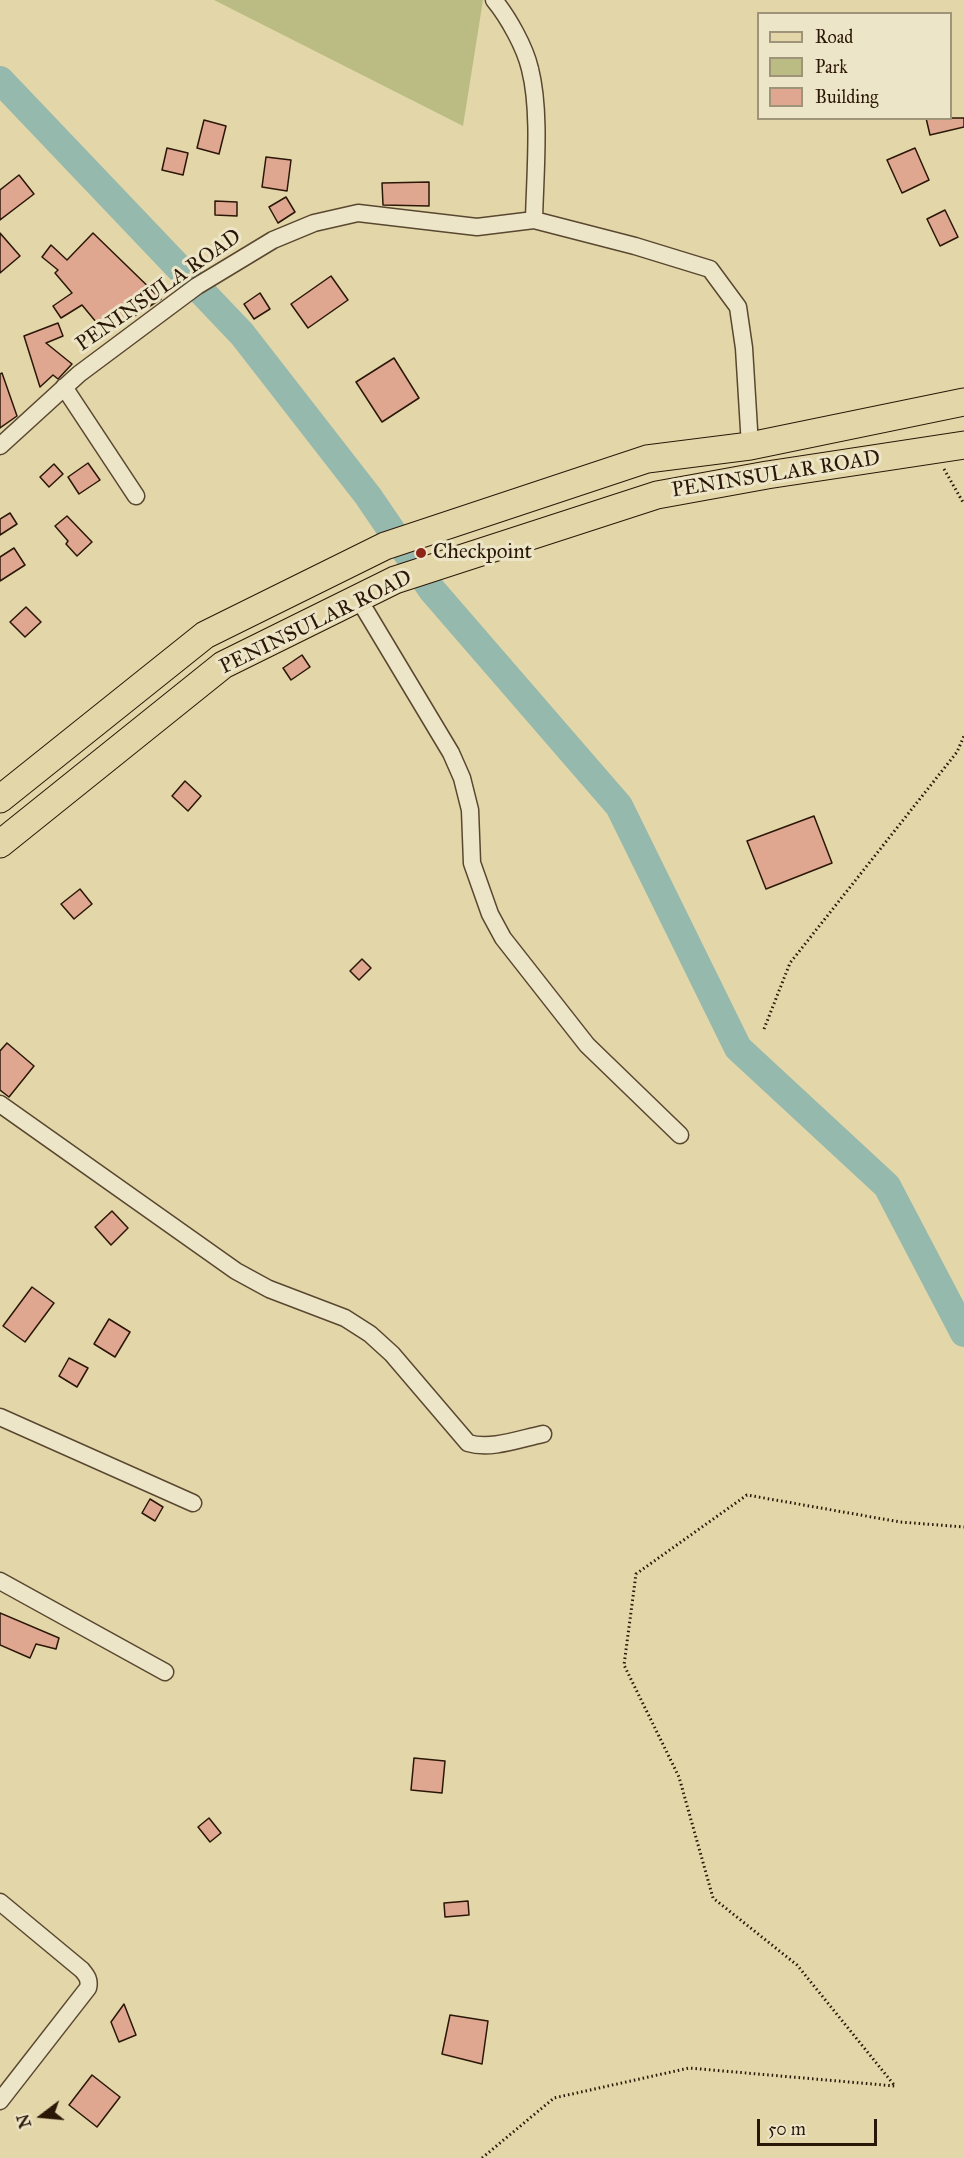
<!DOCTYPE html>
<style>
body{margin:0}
#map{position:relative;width:964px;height:2158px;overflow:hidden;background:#e3d7a9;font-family:"IM FELL Great Primer",serif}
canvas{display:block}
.legend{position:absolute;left:757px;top:12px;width:195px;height:108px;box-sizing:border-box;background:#ede5c7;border:2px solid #9f937a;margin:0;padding:8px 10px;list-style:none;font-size:18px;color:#2b1707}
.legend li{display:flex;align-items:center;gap:12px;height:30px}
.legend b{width:30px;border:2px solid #9f937a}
.north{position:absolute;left:12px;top:2086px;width:60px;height:60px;-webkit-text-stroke:4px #ede5c7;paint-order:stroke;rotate:254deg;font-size:16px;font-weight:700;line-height:24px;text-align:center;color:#2b1707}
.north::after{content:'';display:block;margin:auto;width:21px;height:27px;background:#2b1707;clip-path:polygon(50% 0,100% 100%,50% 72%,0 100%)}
.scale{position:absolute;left:757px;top:2119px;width:120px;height:27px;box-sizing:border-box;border:3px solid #2b1707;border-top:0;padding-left:8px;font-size:18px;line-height:21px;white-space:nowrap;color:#2b1707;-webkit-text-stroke:4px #ede5c7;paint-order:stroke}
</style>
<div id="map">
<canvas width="964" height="2158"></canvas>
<ul class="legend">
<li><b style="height:8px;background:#e3d7a9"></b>Road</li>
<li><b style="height:16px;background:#babc84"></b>Park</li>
<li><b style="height:16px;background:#dfa790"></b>Building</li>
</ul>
<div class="north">N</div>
<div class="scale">50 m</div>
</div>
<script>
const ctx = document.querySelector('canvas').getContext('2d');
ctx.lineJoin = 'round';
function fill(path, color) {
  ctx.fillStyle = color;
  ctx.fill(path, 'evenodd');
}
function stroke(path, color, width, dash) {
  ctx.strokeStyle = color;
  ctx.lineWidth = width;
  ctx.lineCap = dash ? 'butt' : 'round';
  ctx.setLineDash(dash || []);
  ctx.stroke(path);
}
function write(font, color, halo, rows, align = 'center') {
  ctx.font = font + ' "IM FELL Great Primer",serif';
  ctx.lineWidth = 6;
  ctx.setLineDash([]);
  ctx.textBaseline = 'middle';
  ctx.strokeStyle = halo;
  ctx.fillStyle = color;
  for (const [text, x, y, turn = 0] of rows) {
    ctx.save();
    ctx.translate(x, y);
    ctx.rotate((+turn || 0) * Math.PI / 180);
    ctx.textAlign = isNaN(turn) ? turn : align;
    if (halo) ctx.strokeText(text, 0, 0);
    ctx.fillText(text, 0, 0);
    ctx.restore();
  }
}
fill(new Path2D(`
 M214,0H483L463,126Z`), '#babc84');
stroke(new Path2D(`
 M0,80L242,334L368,496L432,590L619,806L738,1048L887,1186L964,1333`), '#95b9ad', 28);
const building = new Path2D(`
 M926,118H964V127L930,135Z
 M204,120L226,126L219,154L197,148Z
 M167,148L188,153L183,175L162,170Z
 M915,148L929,180L902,193L887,160Z
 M266,157L291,160L287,191L262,187Z
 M19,175L34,194L0,220V190Z
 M429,182V206L383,205L382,183Z
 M286,197L295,212L278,223L269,207Z
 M215,201L237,202V216L215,215Z
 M945,210L958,237L940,246L927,219Z
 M0,233L20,256L0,273Z
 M93,233L161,299L106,334L82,305L61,318L53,306L72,293L55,273L58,270L42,257L51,245L67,260Z
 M331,276L348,300L308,328L291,304Z
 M260,293L270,309L254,319L244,304Z
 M58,323L63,336L46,343L72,364L59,378L58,379L53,375L40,387L24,336Z
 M394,358L419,398L382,422L356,382Z
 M2,373L17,416L0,428V374Z
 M88,463L100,480L79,494L68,477Z
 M54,464L63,474L49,487L40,477Z
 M10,513L17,524L0,535V519Z
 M67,516L92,542L77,556L66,544L68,541L55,526Z
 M14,548L25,565L0,581V557Z
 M26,607L41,622L25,637L10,622Z
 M302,655L310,667L291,680L283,668Z
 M185,781L201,796L188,811L172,796Z
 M814,816L832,863L766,889L747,841Z
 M80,889L92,904L74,919L61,904Z
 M362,959L371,968L359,980L350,971Z
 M7,1043L34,1066L9,1097L0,1090V1051Z
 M112,1211L128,1228L111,1245L95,1227Z
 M32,1287L54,1303L25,1342L3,1326Z
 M109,1319L130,1332L115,1357L94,1344Z
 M69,1358L88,1368L77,1387L59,1376Z
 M150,1499L163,1507L155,1521L142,1513Z
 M0,1613L59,1638L56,1649L36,1644L30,1658L0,1645Z
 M414,1758L445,1761L442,1793L411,1790Z
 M209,1818L221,1833L210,1842L198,1827Z
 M468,1901L469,1915L445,1917L444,1903Z
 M124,2004L136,2035L119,2042L111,2022Z
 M450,2015L488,2021L482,2064L442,2054Z
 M92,2075L120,2097L97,2127L69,2105Z`);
fill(building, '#dfa790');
stroke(building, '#2b1707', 1.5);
const street = new Path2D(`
 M494,0C508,17 525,47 530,69C541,112 535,174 534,220
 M64,387L136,496
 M0,446L79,374L197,286L273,240L314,223L358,213L477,227L534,220L635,246L710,269L738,307L744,348L750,446
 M358,598L451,753L462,778L470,810L472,863L490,914L503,938L587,1045L680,1135
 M0,1104L236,1271L269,1289L345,1318L370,1334L392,1354L468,1443C491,1450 519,1439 543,1434
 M0,1417L193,1503
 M0,1581L165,1672
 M0,1902L82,1970C87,1976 90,1980 88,1988L0,2101`);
const primary = new Path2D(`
 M0,799L205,635L385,546L647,459L750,446L964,402
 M0,844L223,665L395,580L657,495L767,475L964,445`);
stroke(street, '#594730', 19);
stroke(primary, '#2b1707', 29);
stroke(new Path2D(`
 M944,469L964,504
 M764,1029L790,963L957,752L964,736
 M482,2158L554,2098L689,2068L895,2086L797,1965L713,1898L679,1777L624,1665L636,1574L747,1495L900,1522L964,1527`), '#2b1707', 3, [1.5, 3]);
stroke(street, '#ede5c7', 16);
stroke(primary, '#e3d7a9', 27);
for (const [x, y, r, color] of [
 [421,553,6,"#8f2418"]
]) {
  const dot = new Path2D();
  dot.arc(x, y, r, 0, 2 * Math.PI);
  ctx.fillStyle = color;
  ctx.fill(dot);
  stroke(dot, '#ede5c7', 2);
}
write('21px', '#2b1707', '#ede5c7', [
 ["PENINSULA ROAD",159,291,-35],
 ["PENINSULAR ROAD",776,475,-9],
 ["PENINSULAR ROAD",316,623,-26]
]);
write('21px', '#2b1707', '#ede5c7', [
 ["Checkpoint",433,553]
], 'left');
</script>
